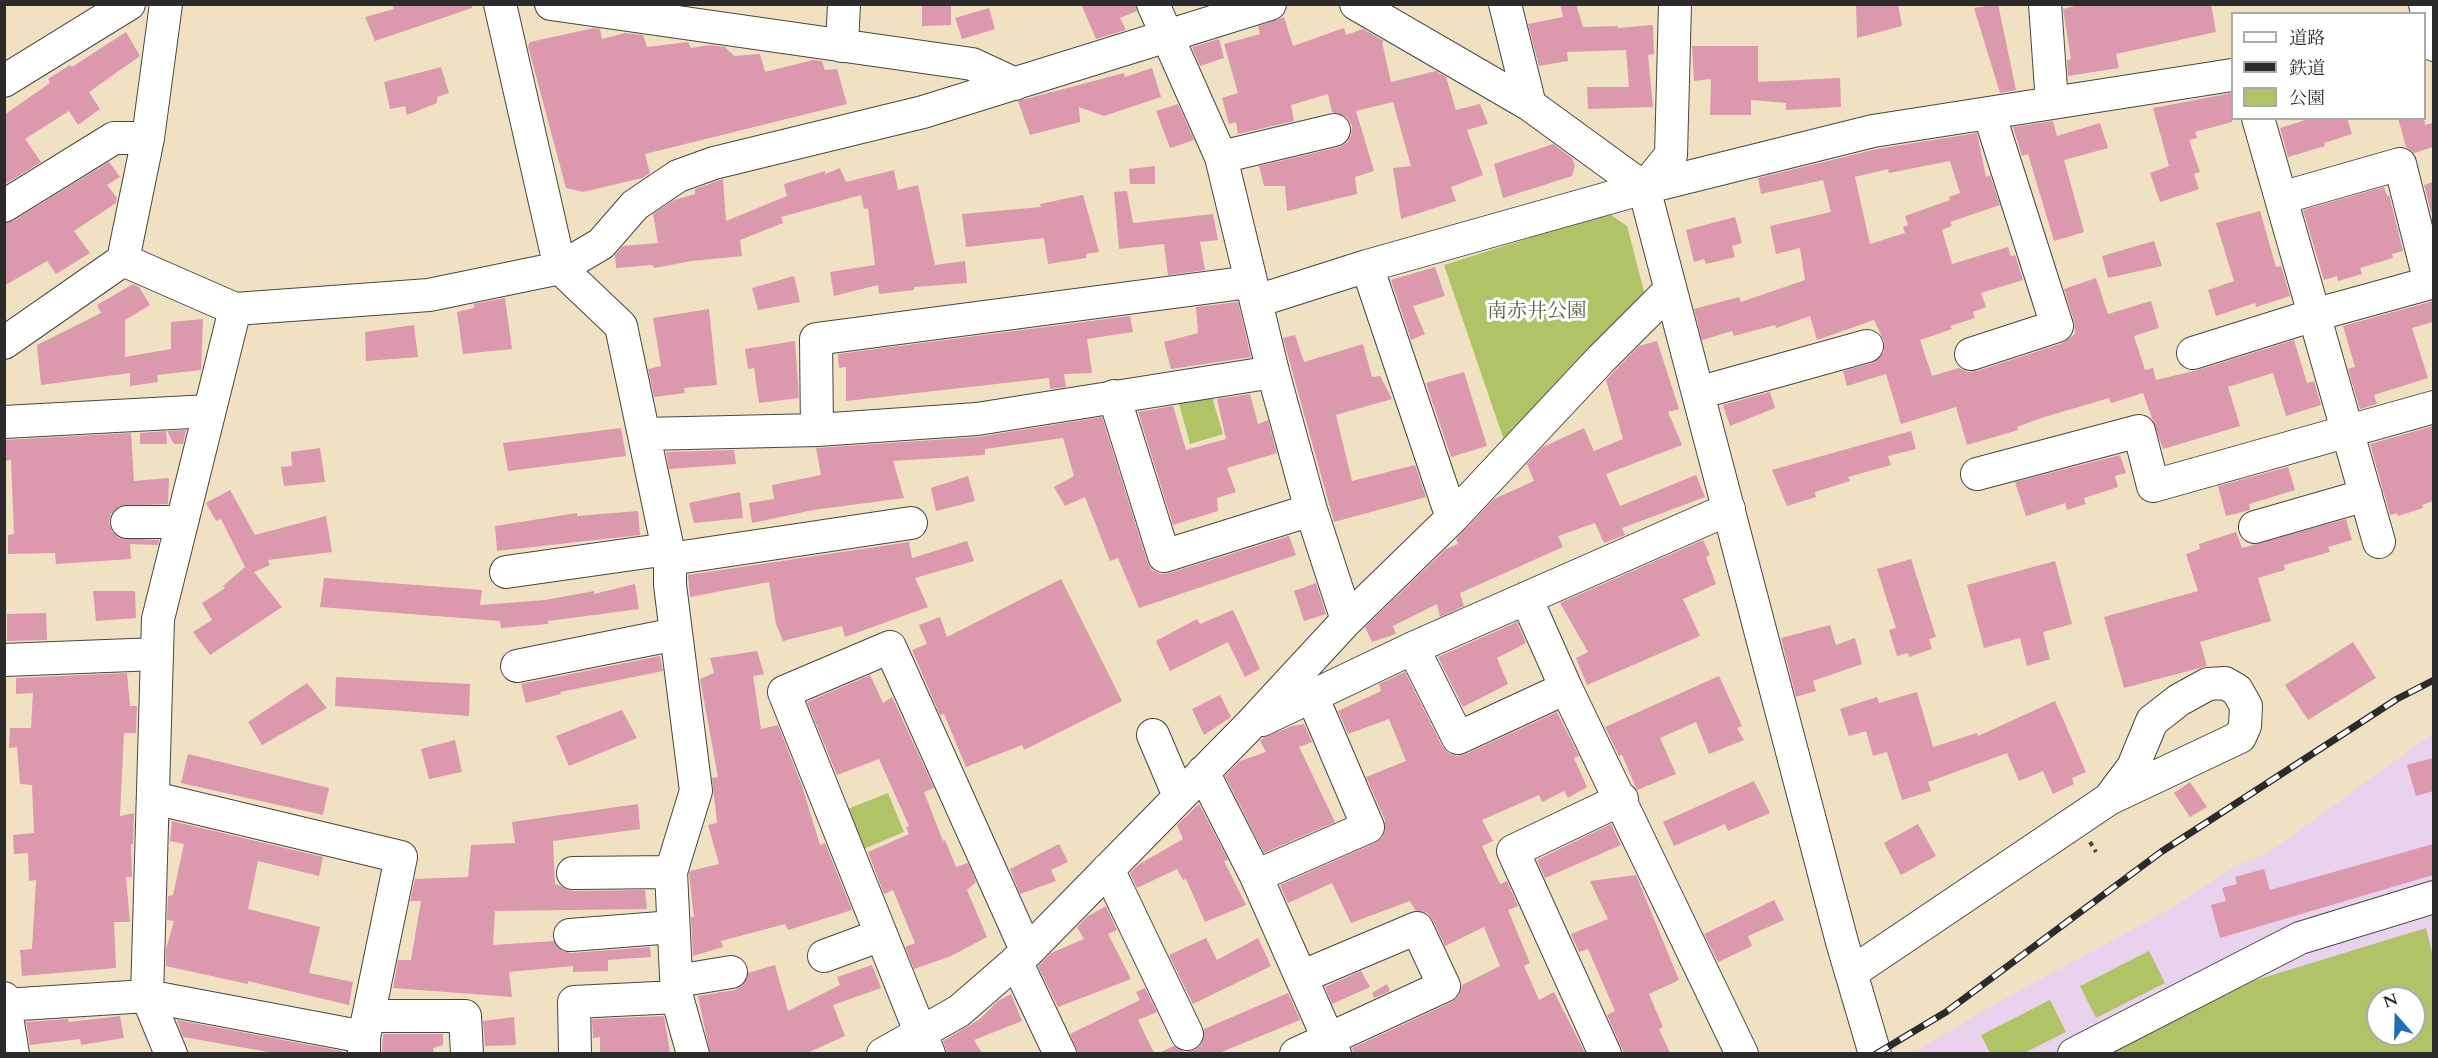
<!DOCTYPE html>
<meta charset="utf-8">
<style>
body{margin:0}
#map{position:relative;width:2438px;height:1058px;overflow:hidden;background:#f0e1c2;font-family:Cardo,"Noto Serif JP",serif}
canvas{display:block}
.frame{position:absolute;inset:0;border:6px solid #2b2b2b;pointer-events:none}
.legend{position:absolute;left:2231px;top:12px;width:195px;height:108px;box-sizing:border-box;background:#fff;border:2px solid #aaa;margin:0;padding:8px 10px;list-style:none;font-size:18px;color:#2b2b2b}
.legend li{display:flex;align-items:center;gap:12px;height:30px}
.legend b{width:30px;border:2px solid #aaa}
.north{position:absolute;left:2366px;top:986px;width:60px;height:60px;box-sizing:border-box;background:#fff;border:2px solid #aaa;border-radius:50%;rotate:340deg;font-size:16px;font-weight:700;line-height:24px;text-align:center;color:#2b2b2b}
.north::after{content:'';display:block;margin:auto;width:21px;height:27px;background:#1f6fb2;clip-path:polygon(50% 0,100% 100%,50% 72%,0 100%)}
</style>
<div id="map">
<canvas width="2438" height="1058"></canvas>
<div class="frame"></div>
<ul class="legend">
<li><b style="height:8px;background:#fff"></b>道路</li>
<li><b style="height:8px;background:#2b2b2b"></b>鉄道</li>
<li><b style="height:16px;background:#b0c367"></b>公園</li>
</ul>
<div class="north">N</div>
</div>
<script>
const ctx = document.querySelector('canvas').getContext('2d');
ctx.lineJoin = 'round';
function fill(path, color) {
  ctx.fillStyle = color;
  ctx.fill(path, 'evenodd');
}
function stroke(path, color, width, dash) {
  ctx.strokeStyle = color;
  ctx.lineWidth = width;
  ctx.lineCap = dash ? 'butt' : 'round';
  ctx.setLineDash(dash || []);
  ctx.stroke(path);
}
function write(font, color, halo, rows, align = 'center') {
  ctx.font = font + ' Cardo,"Noto Serif JP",serif';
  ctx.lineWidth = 6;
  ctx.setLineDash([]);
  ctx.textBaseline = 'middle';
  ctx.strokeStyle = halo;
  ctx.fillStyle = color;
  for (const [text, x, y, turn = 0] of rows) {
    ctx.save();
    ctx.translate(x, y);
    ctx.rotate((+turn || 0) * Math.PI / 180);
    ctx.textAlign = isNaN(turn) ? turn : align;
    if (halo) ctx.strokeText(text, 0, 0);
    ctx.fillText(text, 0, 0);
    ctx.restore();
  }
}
fill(new Path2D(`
 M2433,733V1053L1911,1054L2004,999L2165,912L2233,868L2270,852ZM2378,998H2414V1034H2378Z`), '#e9d2ed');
fill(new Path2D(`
 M1608,213L1627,226L1647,303L1507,449L1444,265Z
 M1212,397L1223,434L1190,444L1178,400Z
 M888,793L904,832L861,850L845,810Z
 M2426,928L2433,957V1053L2105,1054L2256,980ZM2378,998H2414V1034H2378Z
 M2149,951L2165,983L2096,1018L2080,986Z
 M2050,1000L2066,1032L2024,1053H1990L1981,1035Z`), '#b0c367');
fill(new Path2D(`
 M392,4H472V8L375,41L365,17L394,9Z
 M951,4V25L922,26V6Z
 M1081,4H1135L1137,11L1120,18L1126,30L1096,39Z
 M1560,4H1576L1583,27L1618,26V28L1653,25L1654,54L1648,55L1653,107L1588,109L1587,87H1629L1626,50L1567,52L1568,61L1539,66L1528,24L1563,17Z
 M1856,4H1898L1902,26L1857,38Z
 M1998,4L2016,90L2000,93L1974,8Z
 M2083,4H2211L2216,32L2116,54L2119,68L2068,76L2067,60L2071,59L2063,9Z
 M989,8L995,29L962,39L955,18Z
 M1284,17L1293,46L1344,28L1346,35L1363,29L1384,41L1382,42L1391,82L1436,71L1446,77L1456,110L1480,104L1488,124L1467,130L1483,175L1451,187L1456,201L1401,219L1393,168L1411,166L1393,102L1356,111L1374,171L1355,177L1357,194L1287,211L1285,186H1264L1259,166L1339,147L1347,143L1351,136L1352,126L1347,117L1332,112L1328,94L1291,105L1294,121L1238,134L1236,122L1229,124L1222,98L1238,93L1224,44L1260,34L1258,26Z
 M594,28L600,29L602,39L625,33L643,35L647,47L688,42L691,48L710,45L725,47L734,56L760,54L765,72L813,60L822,61L825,70L837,69L847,104L645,154L650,173L642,178L583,192L566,188L528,46L530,42Z
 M126,32L140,56L89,92L100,109L78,125L69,111L25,139L41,162L4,185V115L50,83L48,79L70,65L72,67Z
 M1219,39L1224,58L1200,66L1192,47Z
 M1692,46H1758V82L1840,78L1841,107L1786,110V103L1751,100V115H1710L1711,79L1694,81Z
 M441,67L449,93L437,97V103L407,115L405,106L390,109L384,82Z
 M1152,68L1161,97L1104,116L1079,107L1080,122L1030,135L1018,101L1124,73L1125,77Z
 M2232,93V122L2195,132L2197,138L2189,140L2200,172L2194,174L2199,189L2160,202L2150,173L2169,166L2153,108Z
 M1178,104L1194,140L1170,148L1156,111Z
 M2312,118H2347L2352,134L2324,143L2325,146L2288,157L2280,128Z
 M2398,118H2424L2425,125L2433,123V147L2414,153L2406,147Z
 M2053,121L2057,136L2100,123L2108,148L2064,160L2084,232L2054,241L2028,154L2022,156L2013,127Z
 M1977,133L1986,177L1990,175L2000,205L1950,222L1952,226L1942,230L1952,264L2008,247L2011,256L2015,255L2023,280L1981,293L1986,307L1973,312L1975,318L1950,326L1952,329L1920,340L1932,376L1959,368L1968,372L1977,371L2063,343L2075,334L2074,321L2064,289L2096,278L2108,314L2151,301L2159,328L2134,336L2145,370L2153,368L2156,380L2198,370L2294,340L2307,383L2314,381L2321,405L2286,416L2273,373L2228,387L2240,426L2163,449L2143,393L2111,403L2109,398L2041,418L2017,427L2018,430L1967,445L1956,407L1901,424L1886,374L1847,386L1843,371L1872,363L1884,352V341L1874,320L1817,340L1810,316L1776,328L1775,325L1734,336L1732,331L1702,340L1694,309L1739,297L1741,302L1805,280L1800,248L1776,254L1770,226L1831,212L1823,180L1761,194L1758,178L1877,149ZM1950,161L1960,193L1949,197L1950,200L1905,216L1908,225L1903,227L1905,233L1870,244L1855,177L1888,169L1889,173Z
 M1553,144L1572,158L1575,166L1572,176L1503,198L1494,164Z
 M109,162L120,177L107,185L117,198L116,203L74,231L90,253L56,274L47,261L4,286V224L13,221Z
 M1155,166V184H1130L1129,169Z
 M840,168L846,182L894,170L898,190L918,185L935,265L965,261L967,283L914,287V290L879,294L878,285L834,296L830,272L875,265L868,208L864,209L861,195L781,217L783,223L740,240L742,256L692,261L654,268L653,265L616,268L615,255L623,246L658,243L653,214L674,200L695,194V189L723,179L726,221L787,196L784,184L825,171V174Z
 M2433,182V212H2431L2424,185Z
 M2384,187L2387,196L2389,195L2403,251L2392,254L2393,258L2360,268L2362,274L2338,281L2337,276L2324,280L2303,210Z
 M1127,191L1133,223L1213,214L1218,240L1200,242L1205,270L1168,275L1164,244L1119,249L1114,192Z
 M1083,195L1099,252L1086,254V258L1048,264L1044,238L966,247L962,214L1041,207L1040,204Z
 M2260,211L2276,267L2281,266L2290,296L2256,307L2255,303L2216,316L2208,290L2234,281L2216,223Z
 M1735,217L1742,243L1732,246L1735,257L1706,264L1704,259L1694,262L1686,230Z
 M2154,241L2162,266L2108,278L2102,256Z
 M1435,267L1445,296L1413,306L1425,334L1411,340L1391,280Z
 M794,276L800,302L758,310L752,288Z
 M133,284L139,287L150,305L125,320V357L171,349V322L203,319L201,370L157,375L158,382L130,386V373L41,385L37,345L101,313L97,305Z
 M505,298L512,349L463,354L457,312L474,308V304Z
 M2433,301V322L2412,328L2428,378L2374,395L2377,404L2360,409L2348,369L2355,367L2343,326Z
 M1238,302L1251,357L1171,369L1164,342L1198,333L1196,307Z
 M709,309L717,385L684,388L685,393L654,397L648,369L661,366L653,318Z
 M1130,316L1133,332L1087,339L1092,373L1064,374L1066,387L1050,389L1049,378L846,401V367L839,368L838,354Z
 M414,325L418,357L366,361L365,332Z
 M1295,335L1304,362L1363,344L1372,377L1380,376L1392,399L1336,415L1352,481L1415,465L1426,497L1334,522L1283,338Z
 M795,341L799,398L759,403L754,368L748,369L745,349Z
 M1657,341L1679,409L1668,412L1682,445L1606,474L1620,506L1696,475L1705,497L1622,528L1625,535L1604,543L1595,523L1558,536L1563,547L1460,593L1464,606L1440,617L1437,604L1393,626L1396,634L1372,642L1365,627L1446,549L1458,544L1456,539L1494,499L1534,481L1527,464L1543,447L1584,428L1594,451L1623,439L1606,380L1639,346Z
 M1464,372L1487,446L1451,457L1426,383Z
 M1770,392L1775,408L1730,426L1723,405Z
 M1250,394L1258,424L1268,420L1277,453L1227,468L1236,492L1217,498L1218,511L1173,525L1138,412L1173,406L1186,450L1226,439L1217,399Z
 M1102,417L1147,561L1152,570L1161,574L1169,573L1289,536L1296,555L1139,608L1118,558L1110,561L1085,497L1065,506L1054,487L1074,476L1063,438L985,449V455L893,461L904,498L813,510L752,523L749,503L774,499L772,485L821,475L816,448L978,437Z
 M2433,426V501L2422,505L2423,508L2398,516L2397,513L2390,515L2370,444Z
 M621,428L626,456L508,471L503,443Z
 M186,430L183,444H174L167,431Z
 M166,431L167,444H140V433Z
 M1911,431L1916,449L1888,456L1891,465L1848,477L1850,481L1815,492L1816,497L1787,506L1772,470Z
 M131,433L134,481L169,478L168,504L119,506L111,514L109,523L112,531L119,538L159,540L158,545L130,544L131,559L56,564L55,553L8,554V535L14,534L11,460L4,461V440Z
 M320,448L325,482L284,486L281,467L292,466L291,452Z
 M734,450L736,464L669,469L666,452Z
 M2120,455L2126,473L2115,476L2118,487L2084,498L2086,504L2067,510L2065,503L2026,516L2015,482Z
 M2288,467L2295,490L2249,504L2250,510L2226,516L2218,486Z
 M968,476L975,501L936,511L931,488Z
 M230,490L255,535L326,516L332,552L268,560L270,565L254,572L282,607L210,655L193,632L212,620L202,603L225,588L223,586L245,567L221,519L216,521L206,503Z
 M740,492L743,518L694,523L689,503Z
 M638,511L640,535L497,551L495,526L577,513V516Z
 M2346,519L2352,540L2328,547L2330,552L2284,565L2285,570L2258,578L2271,621L2200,642L2207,666L2124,688L2104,617L2198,591L2186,554L2200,549L2199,544L2236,532L2242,548Z
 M1703,540L1710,555L1706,557L1716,584L1683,599L1700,636L1587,685L1576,658L1588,652L1560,603Z
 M967,541L974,561L915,578L928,607L845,637L842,626L783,641L776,624L769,582L690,597L688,575L909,542L912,558Z
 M1911,559L1936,637L1929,639L1932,649L1909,657L1908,653L1897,656L1889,630L1896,628L1877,569Z
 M2055,561L2072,624L2043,632L2050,659L2027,666L2020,638L1984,648L1967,585Z
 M324,578L482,590L480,605L545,600L594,591V594L635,584L639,609L548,621V624L501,628L500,621L320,607Z
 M1061,579L1122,701L1024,750L1022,745L966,767L944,714L940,715L912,650L927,644L919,625L940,617L947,637Z
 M1316,583L1326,614L1304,621L1294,591Z
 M93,591H135L136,618L96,621Z
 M1233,610L1260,669L1245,677L1228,642L1170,671L1156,641L1197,619L1200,624Z
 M46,613L47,640L7,641V614Z
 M1517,622L1526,643L1497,658L1508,684L1463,707L1438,657Z
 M1830,625L1836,645L1855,638L1862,664L1813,681L1816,691L1796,697L1781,638Z
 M2353,642L2376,678L2308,720L2285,685Z
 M757,651L764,674L753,676L761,729L778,725L802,786L820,845L825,843L852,910L788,930L785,924L721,941L723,947L693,956L691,917H694L689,874L690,871L719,864L708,825L717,823L712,778L718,777L700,679L714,673L710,658Z
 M660,656L663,671L560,692L561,694L526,703L521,684Z
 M1405,672L1442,746L1448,753L1457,756L1466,754L1557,712L1579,756L1574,758L1587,787L1568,798L1564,791L1542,802L1539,795L1482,820L1493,841L1482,846L1500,884L1507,881L1518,906L1508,910L1530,963L1524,966L1539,1000L1554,992L1585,1053H1353L1352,1048L1452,1002L1459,996L1462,985L1500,966L1484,927L1445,946L1433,920L1427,913L1416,911L1410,901L1351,923L1332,883L1288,903L1280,885L1375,843L1383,837L1385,820L1366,777L1406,761L1389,719L1348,734L1338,711L1381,691L1379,684Z
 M127,673L130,706H137L136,733H124L120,816L134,813L133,844H131L132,877H126L130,922H114L116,968L22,976L20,950L32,949L36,880L29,881L28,853L14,854L13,835L34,833L32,785L20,784L17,747L9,748L10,728H31L33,693L16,694V678Z
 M870,675L883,703L892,697L934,788L924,792L943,841L945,840L956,867L968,863L976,882L967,890L987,937L951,956L914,969L905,947L915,943L893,890L884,894L868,852L909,834L906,827L909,826L879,759L837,775L807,702Z
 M1719,676L1742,726L1737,728L1744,740L1709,754L1696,722L1660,738L1676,774L1637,790L1622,755L1619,756L1605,727Z
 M336,677L470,684L469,716L335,706Z
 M307,683L327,708L262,745L248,722Z
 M1917,692L1933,747L1977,733L1978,736L2055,701L2086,772L2072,778L2074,784L2053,794L2043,771L2019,781L2007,753L1928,782L1931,791L1902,800L1887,752L1873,756L1866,731L1849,736L1840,709L1877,697L1879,703Z
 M1220,695L1231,717L1204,735L1192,709Z
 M622,710L637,738L569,766L556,736Z
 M1304,724L1312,742L1299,747L1335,822L1264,853L1225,776L1240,761L1266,752L1260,741L1263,738L1292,726Z
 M455,740L462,772L429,779L421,749Z
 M188,754L329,788L323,815L181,783Z
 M2433,758V791L2416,796L2407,765Z
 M1754,781L1770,813L1728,831L1725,824L1674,846L1663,822Z
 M2190,782L2207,807L2190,817L2174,793Z
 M638,804L640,829L553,841L555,884L573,891L645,890L647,909L495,911L493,945L554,941L562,951L571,953L650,947L651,957L608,960V971L573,972V966L509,972L512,997L393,988L398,960H411L421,901H410L415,879L468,877L471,845L515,843L512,822Z
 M1199,804L1228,860L1224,861L1246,905L1205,922L1186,879L1183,880L1177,869L1137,888L1130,873L1138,865L1183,839L1177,825Z
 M172,821L323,857L319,876L258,861L248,909L320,927L309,973L353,982L349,1005L248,981V984L166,966V949L174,921L167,920L168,896L173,895L184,844L170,841Z
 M1611,824L1621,845L1545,878L1537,860Z
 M1918,824L1936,856L1901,875L1884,843Z
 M1059,844L1068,862L1051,870L1056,881L1020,894L1010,869Z
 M2433,844V875L2220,938L2211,905L2226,901L2222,888L2237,884L2235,877L2264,869L2270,890Z
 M1636,875L1679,980L1649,994L1663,1027L1659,1029L1670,1053H1624L1607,1015L1615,1011L1588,949L1579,952L1571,934L1608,919L1590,881Z
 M1774,900L1784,920L1748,936L1752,946L1718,962L1704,934Z
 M1106,906L1117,930L1108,934L1131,979L1058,1007L1038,966L1051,953L1084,939L1077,927L1088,916Z
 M1206,938L1217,960L1258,938L1271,966L1193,1004L1169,955Z
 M775,965L788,1011L840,985L837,977L872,965L881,988L833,1005L845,1036L807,1053H710L698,996L735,990L743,985L748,973Z
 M1361,971L1370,987L1332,1004L1325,987Z
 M1387,984L1390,991L1374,998L1372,993Z
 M1145,988L1157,1012L1138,1020L1154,1053H1078L1070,1034L1140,1000L1136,992Z
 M1288,993L1300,1020L1219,1053H1159L1174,1046L1185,1052L1194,1050L1202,1044L1204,1029Z
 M1011,994L1022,1021L974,1040L982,1053H947L943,1041L980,1019L998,1001Z
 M120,1016L124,1038L81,1045L80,1039L30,1045L26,1022L68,1019L69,1022Z
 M664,1016L670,1053H600V1037L593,1038L592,1019Z
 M514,1017L516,1045L485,1046L483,1021Z
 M177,1020L342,1051V1053H274L183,1037Z
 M383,1034H443V1045L433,1048L434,1053H382Z`), '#dc98ad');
const minor = new Path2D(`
 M500,4L560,268L621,326L670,559V585L696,791L671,872L677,997L693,1054
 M551,4L972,64L1015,84
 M1153,4L1221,157L1273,372L1311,510L1347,620
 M1356,4L1530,105L1644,188L1842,942L1875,1054
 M1505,4L1530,105
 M2045,4L2052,103
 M2425,4L2434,45
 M842,46L844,4
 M4,81L129,4
 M2258,118L2379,542
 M1221,157L1334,130
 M1644,188L1671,155L1675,4
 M4,206L114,138H148
 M123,260L235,309L429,295L560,268L601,244L635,205L678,176L714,163L923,112L1270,4
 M1367,266L1452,518
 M1257,301L1367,266L1644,188L1873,131L2232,75
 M4,343L123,260L148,138L166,4
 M2193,353L2314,315L2430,283L2400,164L2281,198
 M1971,354L2057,326L1989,113
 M1698,393L1867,346
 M1114,396L1164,556L1311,510
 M4,422L209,411
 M817,430L816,339L1250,282
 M644,434L817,430L977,419L1273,372
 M1977,474L2139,431L2153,486L2434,407
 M127,522H182
 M2255,527L2366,495
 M670,559L911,523
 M506,572L668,549
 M1526,598L1566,688L1742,1054
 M1413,648L1458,738L1566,688
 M4,660L157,654
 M517,666L676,634
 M1262,720L1413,648L1729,509
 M1153,735L1179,796
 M1203,772L1256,876L1335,1054
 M154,798L401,857L364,1037V1054
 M1108,869L1187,1034
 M573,873L671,872
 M1256,876L1368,827L1312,696
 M570,935L673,927
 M824,956L881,935
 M1016,961L1060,1054
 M1851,973L2109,799L2240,737L2245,726L2246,706L2237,690L2225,683L2208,684L2179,700L2152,721L2133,767L2109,799
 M677,981L731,972
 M4,998L13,1054
 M4,1005L147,996L364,1037
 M369,1016H465L467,1054
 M171,1054L147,996L158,619L235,309
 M575,1054L574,1002L677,997
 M883,1054L959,1011L1027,952L1248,727L1347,620L1452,518L1601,359L1669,291
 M929,1054L784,692L890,647L1027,952
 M1296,1054L1444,986L1417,928L1301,977
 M1605,1054L1513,851L1622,799
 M2074,1054L2300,938L2434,897`);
stroke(minor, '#494642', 34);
stroke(new Path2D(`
 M2090,842L2096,852`), '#494642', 4, [4.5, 4.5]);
stroke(minor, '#fff', 32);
const rail = new Path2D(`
 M1876,1054L1946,1012L2161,852L2397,699L2434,680`);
stroke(rail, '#2b2b2b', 7);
stroke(rail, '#fff', 4.5, [14]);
write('20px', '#5a6040', '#fff', [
 ["南赤井公園",1537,312]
]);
</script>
